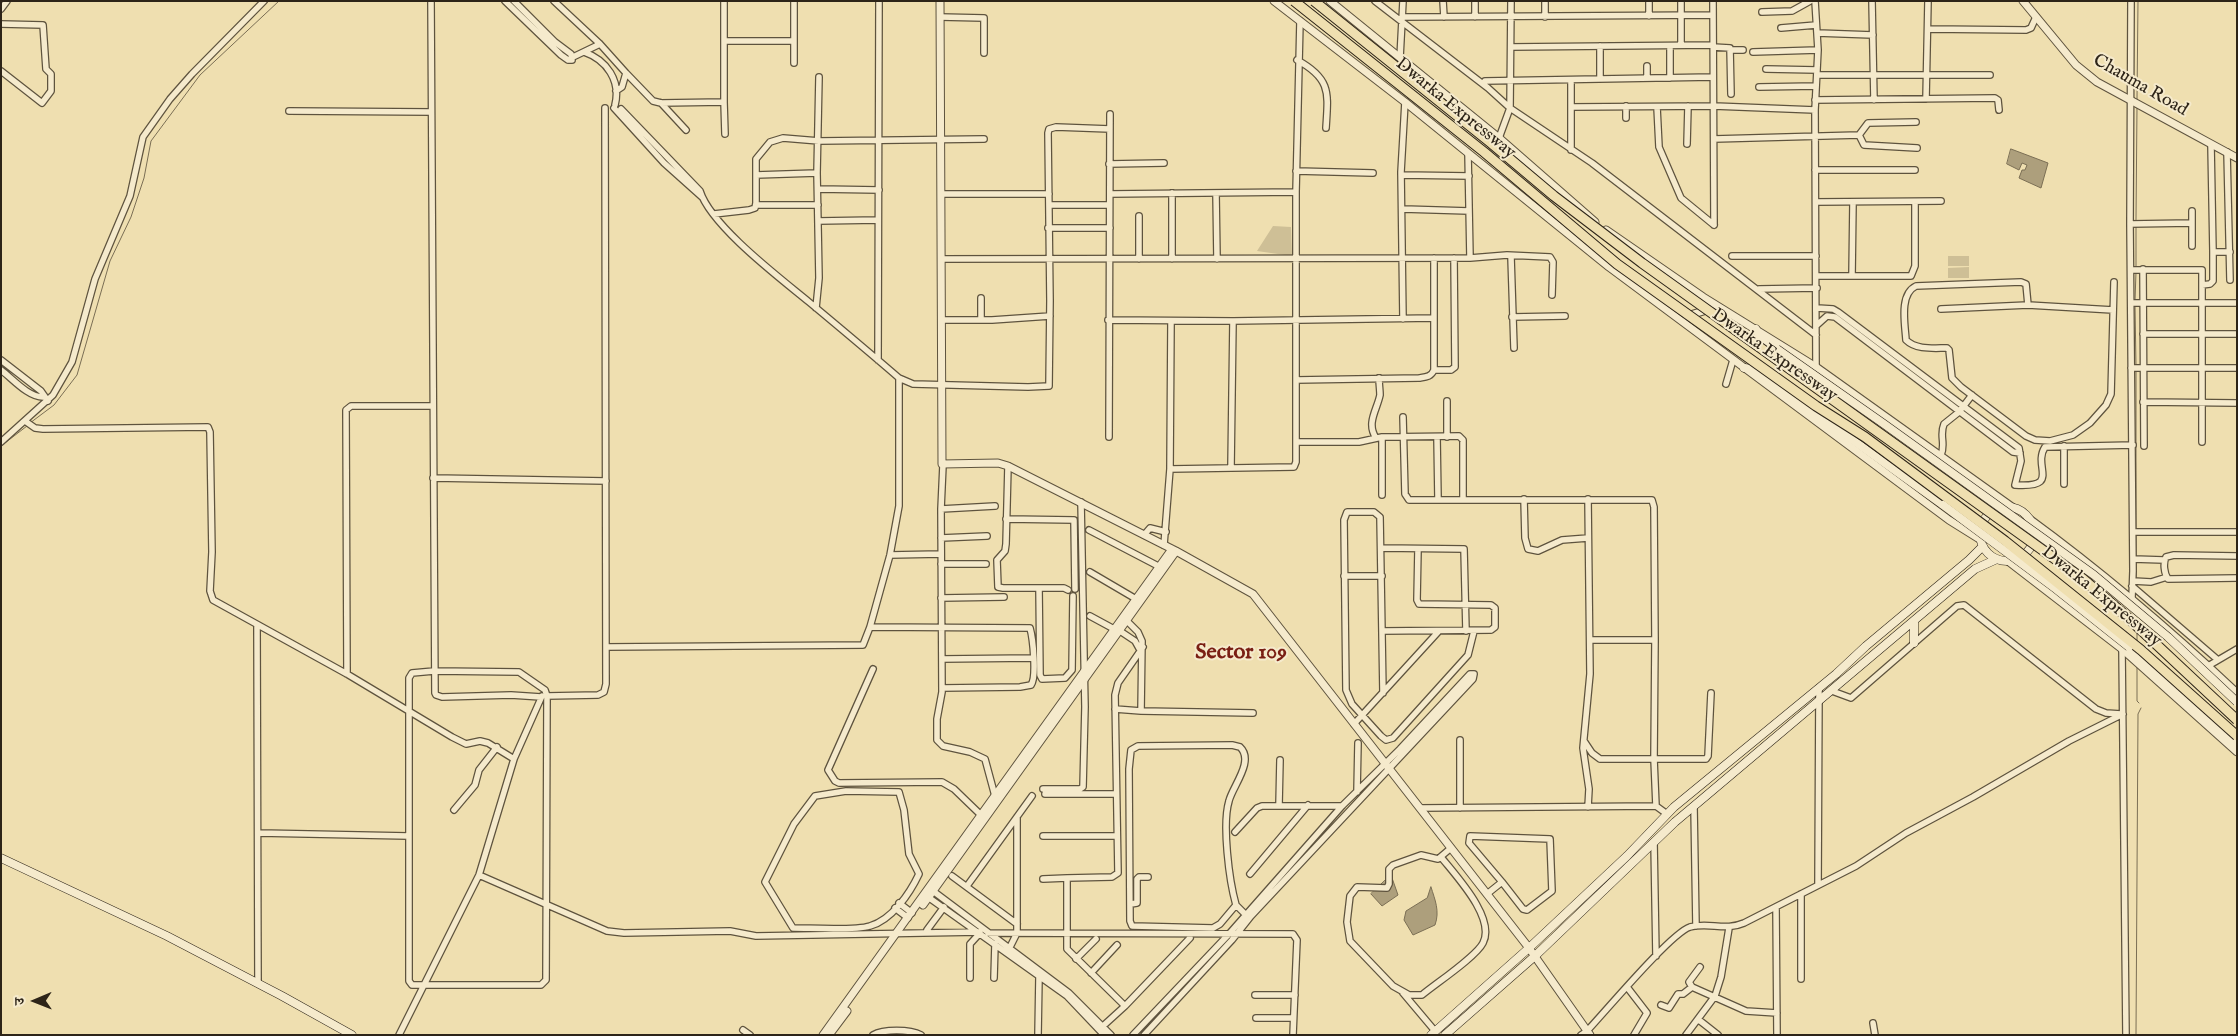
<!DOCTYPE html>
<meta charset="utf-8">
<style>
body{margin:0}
#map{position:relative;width:2238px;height:1036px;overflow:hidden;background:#efdfb0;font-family:"IM FELL English","Noto Serif Devanagari",serif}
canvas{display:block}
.frame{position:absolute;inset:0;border:2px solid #2d2418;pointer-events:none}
.north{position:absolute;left:10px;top:976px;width:50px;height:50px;-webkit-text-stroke:4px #f5eacc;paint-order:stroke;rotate:269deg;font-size:14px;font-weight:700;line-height:20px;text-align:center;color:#2d2418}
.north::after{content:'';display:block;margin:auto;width:18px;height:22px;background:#2d2418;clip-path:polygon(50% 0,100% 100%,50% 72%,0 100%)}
</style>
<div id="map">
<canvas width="2238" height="1036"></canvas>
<div class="frame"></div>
<div class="north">उ</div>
</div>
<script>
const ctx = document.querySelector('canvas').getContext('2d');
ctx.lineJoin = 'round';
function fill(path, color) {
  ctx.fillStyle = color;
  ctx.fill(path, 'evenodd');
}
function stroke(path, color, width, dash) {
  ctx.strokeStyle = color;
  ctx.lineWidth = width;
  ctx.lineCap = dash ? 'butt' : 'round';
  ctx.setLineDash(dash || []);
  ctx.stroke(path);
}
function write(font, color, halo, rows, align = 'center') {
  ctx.font = font + ' "IM FELL English",serif';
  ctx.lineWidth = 4;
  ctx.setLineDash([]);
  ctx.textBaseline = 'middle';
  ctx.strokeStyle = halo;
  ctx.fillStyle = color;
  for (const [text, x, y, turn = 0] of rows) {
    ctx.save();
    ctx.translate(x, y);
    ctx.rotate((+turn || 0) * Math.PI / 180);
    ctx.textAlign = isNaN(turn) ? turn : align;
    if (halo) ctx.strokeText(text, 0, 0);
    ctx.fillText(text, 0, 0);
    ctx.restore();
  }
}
fill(new Path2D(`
 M1273,226L1291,227L1292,256L1257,251Z
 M1948,256H1969V266H1948Z
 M1969,267V278H1948V268Z`), '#cebf96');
const water = new Path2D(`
 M2011,149L2048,163L2041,188L2019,178L2022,170H2025L2027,165L2022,163L2019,170L2007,164Z
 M1391,875L1398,895L1382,906L1371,894Z
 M1431,887C1435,900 1440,911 1435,925L1413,935L1404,920L1406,911L1427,898Z`);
fill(water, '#ad9f7c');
stroke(water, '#7a6e54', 1);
stroke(new Path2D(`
 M2137,100L2138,1
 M2136,220L2137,107
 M2136,267V226
 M2135,301L2136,272
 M2135,305L2136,366
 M2136,370V531
 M30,423L54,405L77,375L110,261L131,217L144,178L151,141L200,75L279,1
 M1,446L27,426
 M2136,535V556
 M2136,562V578
 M2137,632V641
 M2137,667V701L2139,703
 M2136,1035L2138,714L2141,708`), '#7a6e54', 1);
const minor = new Path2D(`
 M431,1L435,693L436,695L442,697L511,695L541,697
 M505,1L561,55L568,60H572L571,54L555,42L514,1
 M554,1L600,44L626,73L622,87L616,91
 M794,1V63
 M1375,1L1488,88L1510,108L1592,163L1816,335
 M1443,1L1444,17
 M1475,1V17
 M1545,1V17
 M1649,1V16
 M1713,1L1714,225
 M1815,1L1818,50L1815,110L1816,367
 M1872,1L1874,100
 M2131,1L2130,224L2133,571L2132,597
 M1,9L7,1
 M1762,12L1792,11L1810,1
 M940,17L984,18V53
 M1403,17L1713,15
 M1,24L43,25L46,69L51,74V91L42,103L1,71
 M1781,28L1816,25
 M1928,29L2026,30L2031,28L2036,17
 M1817,33L1873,35
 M724,41H793
 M1681,45V1
 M1600,46V79
 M1670,46V78
 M1511,47L1713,45
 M1713,47L1730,48L1731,94
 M1730,50H1743
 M584,52C607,60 621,81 615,105
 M1753,52L1818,50
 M573,57L600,44
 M1400,58L1403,1
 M1297,60C1332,79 1328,94 1326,128
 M1647,66V78
 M1766,69L1817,70
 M626,73L653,101L661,103L724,102V1
 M1817,75H1990
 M1571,80V150
 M1485,81L1713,77
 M1759,87L1816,86
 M1926,99L1928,1
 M1815,100L1995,98L1998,100L1999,110
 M724,102L725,134
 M661,103L686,130
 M1626,106V118
 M1572,107L1714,106L1815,110
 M1657,107L1659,147L1681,198L1714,225
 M614,108L664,163L702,197
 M621,109L700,191C711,226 780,278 809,302C839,327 869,352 899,378L913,384L1028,387L1049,386L1050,301L1048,133L1049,129L1056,127L1110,129
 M289,111L431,112
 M1859,135L1864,145L1917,148
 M1499,138L1510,108L1511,1
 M1714,139L1859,135L1868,123L1916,122
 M1687,144L1688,106
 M2211,145L2213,252H2230
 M2227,152L2230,280
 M1468,153L1470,258
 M1109,164L1164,163
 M1815,170H1915
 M1296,171L1373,173
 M756,175L817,173
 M1401,175L1469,176
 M818,189L879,190
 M1216,193L1217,259
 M942,194H1049
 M1110,194L1296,192L1300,21
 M1816,202L1941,201
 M756,205H818
 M1049,205H1109
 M1403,209L1469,211
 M2192,211V246
 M714,214L749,210L755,208L756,203V159L770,142L783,138L819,141L984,139
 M818,221L878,220
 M2130,224L2192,223
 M1048,228H1110
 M1732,256H1816
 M1511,257L1514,348
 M941,259L1470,258L1507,255L1550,257L1553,262L1552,295
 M1139,259V216
 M1172,259V193
 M2143,269L2144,446
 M2131,270H2202V442
 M1817,276H1911L1915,266V202
 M1852,276L1853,202
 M2202,285L2210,284L2213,281V252
 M1759,289L1817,288
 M981,298V320
 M2131,303H2237
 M2028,305L2026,284L2021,282L1916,286C1899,294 1905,324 1906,340C1916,350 1933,348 1947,348L1949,350L1952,378L1961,387L2026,436L2035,440L2050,441L2073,435L2090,423L2106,405L2111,394L2114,282
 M816,308L819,278L817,173L819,77
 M1817,308L1833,309L1838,312L2019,448L2021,461L2015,485C2062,488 2032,467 2045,447L2133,445
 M1941,309L2028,305L2113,310
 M1512,317L1565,316
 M1403,319L1401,172L1405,102
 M942,320H992L1050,316
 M1108,320L1233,321L1434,318
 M1171,321L1170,469L1294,467L1296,462V192
 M1817,325L1827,316L1835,317L2013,452L2020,453
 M2143,334H2237
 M1,360L41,391L48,401
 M878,360L879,1
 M2131,368H2237
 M1,370C13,379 28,397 43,397
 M1434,370H1451L1455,367L1454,258
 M1296,380L1419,378C1426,377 1431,377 1434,370V258
 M1726,384L1733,360
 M2143,402L2237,403
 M1403,417L1405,494L1409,500H1652L1654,507L1655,640
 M25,421L35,428L43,429L208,427L210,432L212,552L210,591L213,600L347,674L452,737L466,744L480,741L488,743L514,759
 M1109,437L1110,114
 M1382,437V495
 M1437,437L1438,499
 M1447,437V401
 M1376,438C1366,423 1377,410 1380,395C1380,390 1379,384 1379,378
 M1,442L53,395L72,362L95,279L130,196L143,137L170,99L192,74L264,1
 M1296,442H1359L1382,437L1459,436L1463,440V499
 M1941,455C1946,443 1939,436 1944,424L1959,412L1972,395
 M943,465L941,509L942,692L937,719V740L943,746L970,752L985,759L995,796
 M1008,466L1006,544L1005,551L997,560L998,587L1003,588H1064L1068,590
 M1231,467L1233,321
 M433,478L606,481
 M2064,484V446
 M1524,499L1525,538L1528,549L1538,551L1562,540L1588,538
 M941,509L995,506
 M1006,519L1074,520L1075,589
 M1089,530L1160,567
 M2133,532H2237
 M1144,535L1150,528L1166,532
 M941,538L987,536
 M1164,545L1170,469
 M1381,548L1464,549L1466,631
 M890,555L941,554
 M2237,556L2174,555L2166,557C2163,563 2164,573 2168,579L2237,578
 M2133,559L2164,560
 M941,564H986
 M1090,572L1136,599
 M1344,576H1382
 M2133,581L2151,582L2167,577
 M2132,586L2218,660
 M1039,588L1040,675L1042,679L1065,678L1072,670L1073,596
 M941,598L1004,597
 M1090,616L1114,629
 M1127,621L1138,632L1142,641L1141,711L1253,713
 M257,625L258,983
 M870,627L1030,628C1033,639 1037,677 1031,685L1020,687L942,688
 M1120,631L1135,641L1140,650
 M1382,631L1491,630L1495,627V608L1491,605L1419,604L1417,600L1418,549
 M1590,640H1655L1654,759L1656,806
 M607,647L863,645L870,627L890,555L899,506V378
 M1143,647L1118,683L1115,695L1118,873L1112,877L1067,878V949L1125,1006L1190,938
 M2122,649L2126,1035
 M942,659L1033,658
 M2208,666L2237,649
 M873,669L828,770L835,781L839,783L942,782L954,789L983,817
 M434,671L519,672L545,690L547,696L546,980L541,985H412L409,981V678L412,673Z
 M347,674L346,410L351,406H433
 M1832,691L1851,698L1957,606L1964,605L2096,709L2106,713L2121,714
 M1383,693L1380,517L1374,512H1347L1344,520L1346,690L1352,704L1381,736L1386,740L1393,738L1468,655L1474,631
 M547,696L598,695L604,692L606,684L605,108
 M1115,709L1141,711
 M1354,724L1439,631
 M1584,741L1592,753L1600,759H1706L1708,756L1711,693
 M1232,745L1240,747C1255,761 1232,787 1229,801C1222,824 1229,880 1236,905L1220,924L1213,928L1132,926L1130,921L1129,769L1131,750L1138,746Z
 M1043,789H1080L1083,787L1085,707L1081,502
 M846,791L899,792L904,810L909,854L919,874C910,893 892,920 870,926C854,931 812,928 793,928L765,882L794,824L815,796Z
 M1357,792L1358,743
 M1045,794H1116
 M1279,805L1280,760
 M1588,807L1589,789L1583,748L1590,674L1588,499
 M1694,807L1696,926
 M1421,808L1656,806L1667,814
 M1460,808V740
 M454,810L475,785L479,770L497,747
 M1235,832L1257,808L1262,806H1342
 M259,833L408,836
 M1043,836H1117
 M1654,842L1656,956
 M1441,857C1456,876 1496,918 1483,943C1476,957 1435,984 1422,995H1409L1393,986L1350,941L1347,922L1350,896L1357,887L1387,888L1389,884V869L1393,865L1421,855L1438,859L1451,848
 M1250,874L1308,805
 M479,875L607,931L624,933L730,931L756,936L979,932
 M952,876L1017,924
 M1043,879L1067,878
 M1818,885L1819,688
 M967,886L1032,796
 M933,891L1069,993L1111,1035
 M1487,894L1502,882L1469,843L1470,836L1550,839L1552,891L1527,910L1523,909L1502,882
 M1801,894V979
 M928,897L1067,996L1104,1035
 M899,903L912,913
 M1131,904L1137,903V879L1139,877H1148
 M1236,905L1248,917
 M1776,907L1777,1035
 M895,908L908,918
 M927,930L944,907
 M988,933L1293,934L1297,940L1293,1035
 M1009,949L1017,933V817
 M1076,959L1096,939
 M1700,967L1689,982L1692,987L1746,1011L1777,1013
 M1091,973L1117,945
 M970,978V944L980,933
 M994,978L995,944
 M1627,987L1647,1013L1634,1035
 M1403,993L1435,1031
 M1255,995H1295
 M1661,1005L1669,1008L1678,994H1683L1692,987
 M1256,1018H1293
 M1699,1020L1718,1035
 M1873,1023L1875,1035
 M1103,1026L1125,1006
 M743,1030L750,1035
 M399,1035L479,875L514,759L542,696
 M873,1035C883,1029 910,1029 921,1035
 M1038,1035L1039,977
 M1133,1035L1229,934L1342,806L1400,749L1470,674H1474L1473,679L1251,916L1232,940L1144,1035
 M1581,1035L1587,1031C1605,1012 1671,933 1690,927C1708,922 1726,931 1744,923L1856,866L1906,833L1973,797L2069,741L2123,714
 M1686,1035L1715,996L1721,977L1729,928`);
const tertiary = new Path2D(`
 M940,1L942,464L998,463L1008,466L1176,551L1253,594L1529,948L1590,1035
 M1274,1L1405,102L1609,267L1949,520L1981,540
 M1330,1L1499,138L1595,222
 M2023,1L2076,65L2097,82L2237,158
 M1606,230L1703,297L1816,367L2012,507
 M1687,316L1710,309
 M2028,518C2102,572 2170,630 2237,693
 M2008,561L2122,649L2237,752
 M923,905L1174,554
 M823,1035L1172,549
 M829,1035L847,1011`);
const secondary = new Path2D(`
 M1756,329L1760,338L1777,349
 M1744,368L1754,369L1943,505
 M1980 534a27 27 0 1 1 54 0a27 27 0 1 1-54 0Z
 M1914,643V621
 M2129,647L2237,745
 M1,858L167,936L282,996L352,1035
 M1431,1035L1529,948L1627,856L1674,807L1836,674L1866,646L1969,560L1983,546
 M1445,1035L1535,956L1675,822L1975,569L1997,559`);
stroke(minor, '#5e533e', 8);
stroke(tertiary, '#5e533e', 9);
stroke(secondary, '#2d2418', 9);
stroke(minor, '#f5eacc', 5.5);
stroke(tertiary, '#f5eacc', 7);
stroke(secondary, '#f5eacc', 8);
const secondaryBridge = new Path2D(`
 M1777,349L1884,424L2094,575L2168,637L2237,702
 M1943,505L2056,589L2129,647`);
const trunkBridge = new Path2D(`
 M1294,1L1484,152L1617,264L1816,406L1865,437L2005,541L2141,650L2237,736
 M1314,1L1491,143L1554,196L1642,263L2083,579L2126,616L2237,720`);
stroke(secondaryBridge, '#2d2418', 9, []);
stroke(trunkBridge, '#2d2418', 11, []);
stroke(secondaryBridge, '#f5eacc', 8);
stroke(trunkBridge, '#efdfb0', 9);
write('18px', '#2d2418', '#f5eacc', [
 ["Chauma Road",2140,86,30],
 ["Dwarka Expressway",1455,109,39],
 ["Dwarka Expressway",1774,356,35],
 ["Dwarka Expressway",2101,597,39]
]);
write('bold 22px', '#7a1f14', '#f5eacc', [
 ["Sector 109",1241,653]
]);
</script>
